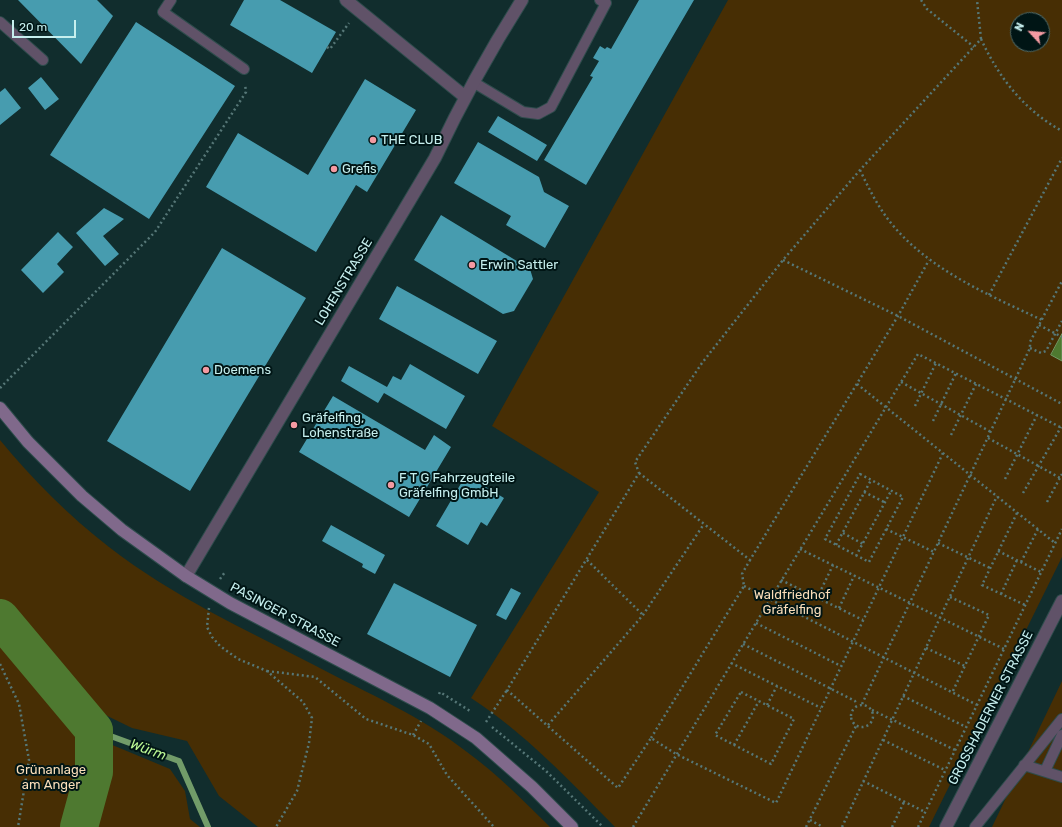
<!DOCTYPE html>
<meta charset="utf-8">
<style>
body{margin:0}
#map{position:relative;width:1062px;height:827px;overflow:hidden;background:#112d2d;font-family:Rubik,sans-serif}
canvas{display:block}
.north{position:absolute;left:1010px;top:12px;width:40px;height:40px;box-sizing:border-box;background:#001515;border:1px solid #4f6c6c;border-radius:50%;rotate:296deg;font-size:11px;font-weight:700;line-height:16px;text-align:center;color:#c6efee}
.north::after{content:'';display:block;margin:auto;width:14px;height:18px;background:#f49aa2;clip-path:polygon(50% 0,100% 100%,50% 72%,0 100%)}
.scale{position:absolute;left:12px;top:20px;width:64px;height:18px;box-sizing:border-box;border:2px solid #c6efee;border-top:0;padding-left:5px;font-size:12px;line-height:14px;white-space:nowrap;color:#c6efee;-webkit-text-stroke:3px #001515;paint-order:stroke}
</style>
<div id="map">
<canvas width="1062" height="827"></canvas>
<div class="north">N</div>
<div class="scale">20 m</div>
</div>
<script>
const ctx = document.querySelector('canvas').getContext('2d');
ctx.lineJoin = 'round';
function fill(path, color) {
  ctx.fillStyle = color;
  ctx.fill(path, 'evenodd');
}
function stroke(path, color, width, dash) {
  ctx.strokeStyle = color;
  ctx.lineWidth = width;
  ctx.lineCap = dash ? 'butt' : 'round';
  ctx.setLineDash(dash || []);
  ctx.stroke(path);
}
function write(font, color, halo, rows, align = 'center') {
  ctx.font = font + ' Rubik,sans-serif';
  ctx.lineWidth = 4;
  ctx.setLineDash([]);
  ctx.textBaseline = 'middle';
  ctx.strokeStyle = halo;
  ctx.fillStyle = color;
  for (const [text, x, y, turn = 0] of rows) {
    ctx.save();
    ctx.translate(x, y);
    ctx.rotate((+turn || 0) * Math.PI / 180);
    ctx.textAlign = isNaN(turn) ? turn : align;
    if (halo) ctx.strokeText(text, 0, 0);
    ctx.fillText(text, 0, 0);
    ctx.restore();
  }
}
fill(new Path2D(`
 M728,0H1062V557L929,827H615C570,781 525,733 471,698L599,492L492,426ZM1018,20H1042V44H1018Z
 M0,440C32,479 69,516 109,547C172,596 246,630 316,666C367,693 421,716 467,752C497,774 524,801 550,827H258L219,796L187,741L132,728L89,707L54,658L21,619L0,628Z
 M0,635L14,648L76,733L110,744L170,769L185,791L190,819L200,827H0Z
 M1062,681V827H992Z`), '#472e04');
const water = new Path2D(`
 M1062,334V361L1051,355Z`);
fill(water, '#4e7930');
stroke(water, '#729c69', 1);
stroke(new Path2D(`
 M94,730L179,761L208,827`), '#729c69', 6);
stroke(new Path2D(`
 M0,618L94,730V772L79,827`), '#4e7930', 38);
fill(new Path2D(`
 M18,0H97L113,16L81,64Z
 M244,0H280L336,32L312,73L230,25Z
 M639,0H694L586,185L544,160L593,77L590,76L599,61L593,58L600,46L605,49L607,47L611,49Z
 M136,22L235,86L149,219L50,155Z
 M41,77L59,99L45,110L28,88Z
 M365,79L416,110L367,192L356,185L316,252L206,187L238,133L308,175Z
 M5,88L21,108L0,125V92Z
 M498,116L547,145L537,161L488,132Z
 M478,142L539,177L544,192L569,206L545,248L506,225L511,216L454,183Z
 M104,208L124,219L103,236L119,254L105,266L76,233Z
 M441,215L530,269L533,279L514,311L503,314L414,260Z
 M58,232L73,247L57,264L64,272L43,293L21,270Z
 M222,248L306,298L190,491L107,441Z
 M397,286L497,341L478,374L379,319Z
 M410,364L465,396L446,429L384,393L378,403L341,381L349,366L387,387L393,376L401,380Z
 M333,396L425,450L434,435L451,447L409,517L299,452Z
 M466,475L504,498L487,526L481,522L468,545L436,526Z
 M331,525L385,555L375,574L362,567L363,564L322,541Z
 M394,583L477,625L450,677L367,634Z
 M511,588L521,593L506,620L496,615Z`), '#479caf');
const service = new Path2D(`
 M171,0L163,12L244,69
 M0,22L43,60
 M473,82L523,112L538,114L551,107L606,3L600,0
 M1024,765L1062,777
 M1045,771L1062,735
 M975,827L1062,719`);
const minor = new Path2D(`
 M346,0L464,96
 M186,576L435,158C461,103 489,52 522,0
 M946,827L1062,601`);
const secondary = new Path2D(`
 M0,408L28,442L82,496L122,530L186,576L230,603L430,708L476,738L532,787L572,827`);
stroke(service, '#2e4c4c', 12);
stroke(minor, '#2e4c4c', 14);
stroke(secondary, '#2e4c4c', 14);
stroke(new Path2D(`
 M921,0L927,9L974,47
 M981,39C999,78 1024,110 1062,131
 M327,47L330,49L349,23
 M860,170C870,191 880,211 896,229C934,272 991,296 1042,320
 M783,260L898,316L1062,404
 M989,295L1062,158
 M1039,325L1062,337
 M1030,348L1041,353L1046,351L1062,321
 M901,382L991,432
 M857,384L1055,543
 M0,388L155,232L246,92L245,84
 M915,406L936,363
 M933,421L956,373
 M951,435L976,384
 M988,438L1062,479
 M943,453L776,803L676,754L651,738L618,788L507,690L639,473L635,462L702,363L783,260L860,170L981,39L977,0
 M639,473L750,560L898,316L929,260
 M860,474L903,497L869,562L825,539Z
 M1005,479L1037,415
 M864,492L884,502
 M1023,493L1061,427
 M1047,502L1062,474
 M1017,513L982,585L1025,605
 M886,529L934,552
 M843,533L863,544
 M938,543L990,568
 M836,545L871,480
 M800,549L1004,649
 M998,551L1041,572
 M856,556L891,491
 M587,560L643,615
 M1021,562L1038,529
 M220,579L225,572
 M781,580L863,620
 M744,586L977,705
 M1001,594L1017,560
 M950,597L989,615L952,693
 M817,598L833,565
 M209,608L207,627L212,637L220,646L238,659L267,671L303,702L312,718L309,743L297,791L276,827
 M839,608L854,576
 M756,623L841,666
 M743,644L855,701L856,705
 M926,648L965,666
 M731,663L821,708
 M0,664L19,704L29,760L18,827
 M267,671L315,677L366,719L413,735L429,744L447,775L494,827
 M741,692L794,719L771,764L715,735Z
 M439,694L440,692L470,711
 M903,696L966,727
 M862,704L1030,348V342L1062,281
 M851 716a11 11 0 1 1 22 0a11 11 0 1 1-22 0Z
 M767,705L777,686
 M872,710L955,750
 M486,722L507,690
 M548,725L643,615L704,524
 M492,727L546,771L603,827
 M413,735L421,721
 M651,738L744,586L742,574L750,560
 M883,740L945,770
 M734,745L759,701
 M863,781L925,812
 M810,820L823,827
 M633,827L918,354L1062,428
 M806,827L856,726
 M842,827L997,496
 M892,827L904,802
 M918,827L1062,529`), '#567777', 2.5, [2, 3]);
stroke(service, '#605268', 10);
stroke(minor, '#605268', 12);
stroke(secondary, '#80698b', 12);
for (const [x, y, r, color] of [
 [373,140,4,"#f49aa2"],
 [334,169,4,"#f49aa2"],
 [472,265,4,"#f49aa2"],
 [206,370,4,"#f49aa2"],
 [294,425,4,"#f49aa2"],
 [391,485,4,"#f49aa2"]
]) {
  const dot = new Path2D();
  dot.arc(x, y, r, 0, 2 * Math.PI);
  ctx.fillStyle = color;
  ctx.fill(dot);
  stroke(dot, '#001515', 1.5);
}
write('13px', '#c6efee', '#001515', [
 ["THE CLUB",381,140],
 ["Grefis",342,169],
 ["Erwin Sattler",480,265],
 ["Doemens",214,370],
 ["Gräfelfing,",302,418],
 ["Lohenstraße",302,433],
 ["F T G Fahrzeugteile",399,478],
 ["Gräfelfing GmbH",399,493]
], 'left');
write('13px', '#c6efee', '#001515', [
 ["LOHENSTRASSE",344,282,-59],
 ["PASINGER STRASSE",285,615,28],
 ["GROSSHADERNER STRASSE",991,708,-63]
]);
write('13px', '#fbdeb9', '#001515', [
 ["Waldfriedhof",792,595],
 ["Gräfelfing",792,610],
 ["Grünanlage",51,770],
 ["am Anger",51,785]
]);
write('italic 14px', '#baf793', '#001515', [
 ["Würm",148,750,20]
]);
</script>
